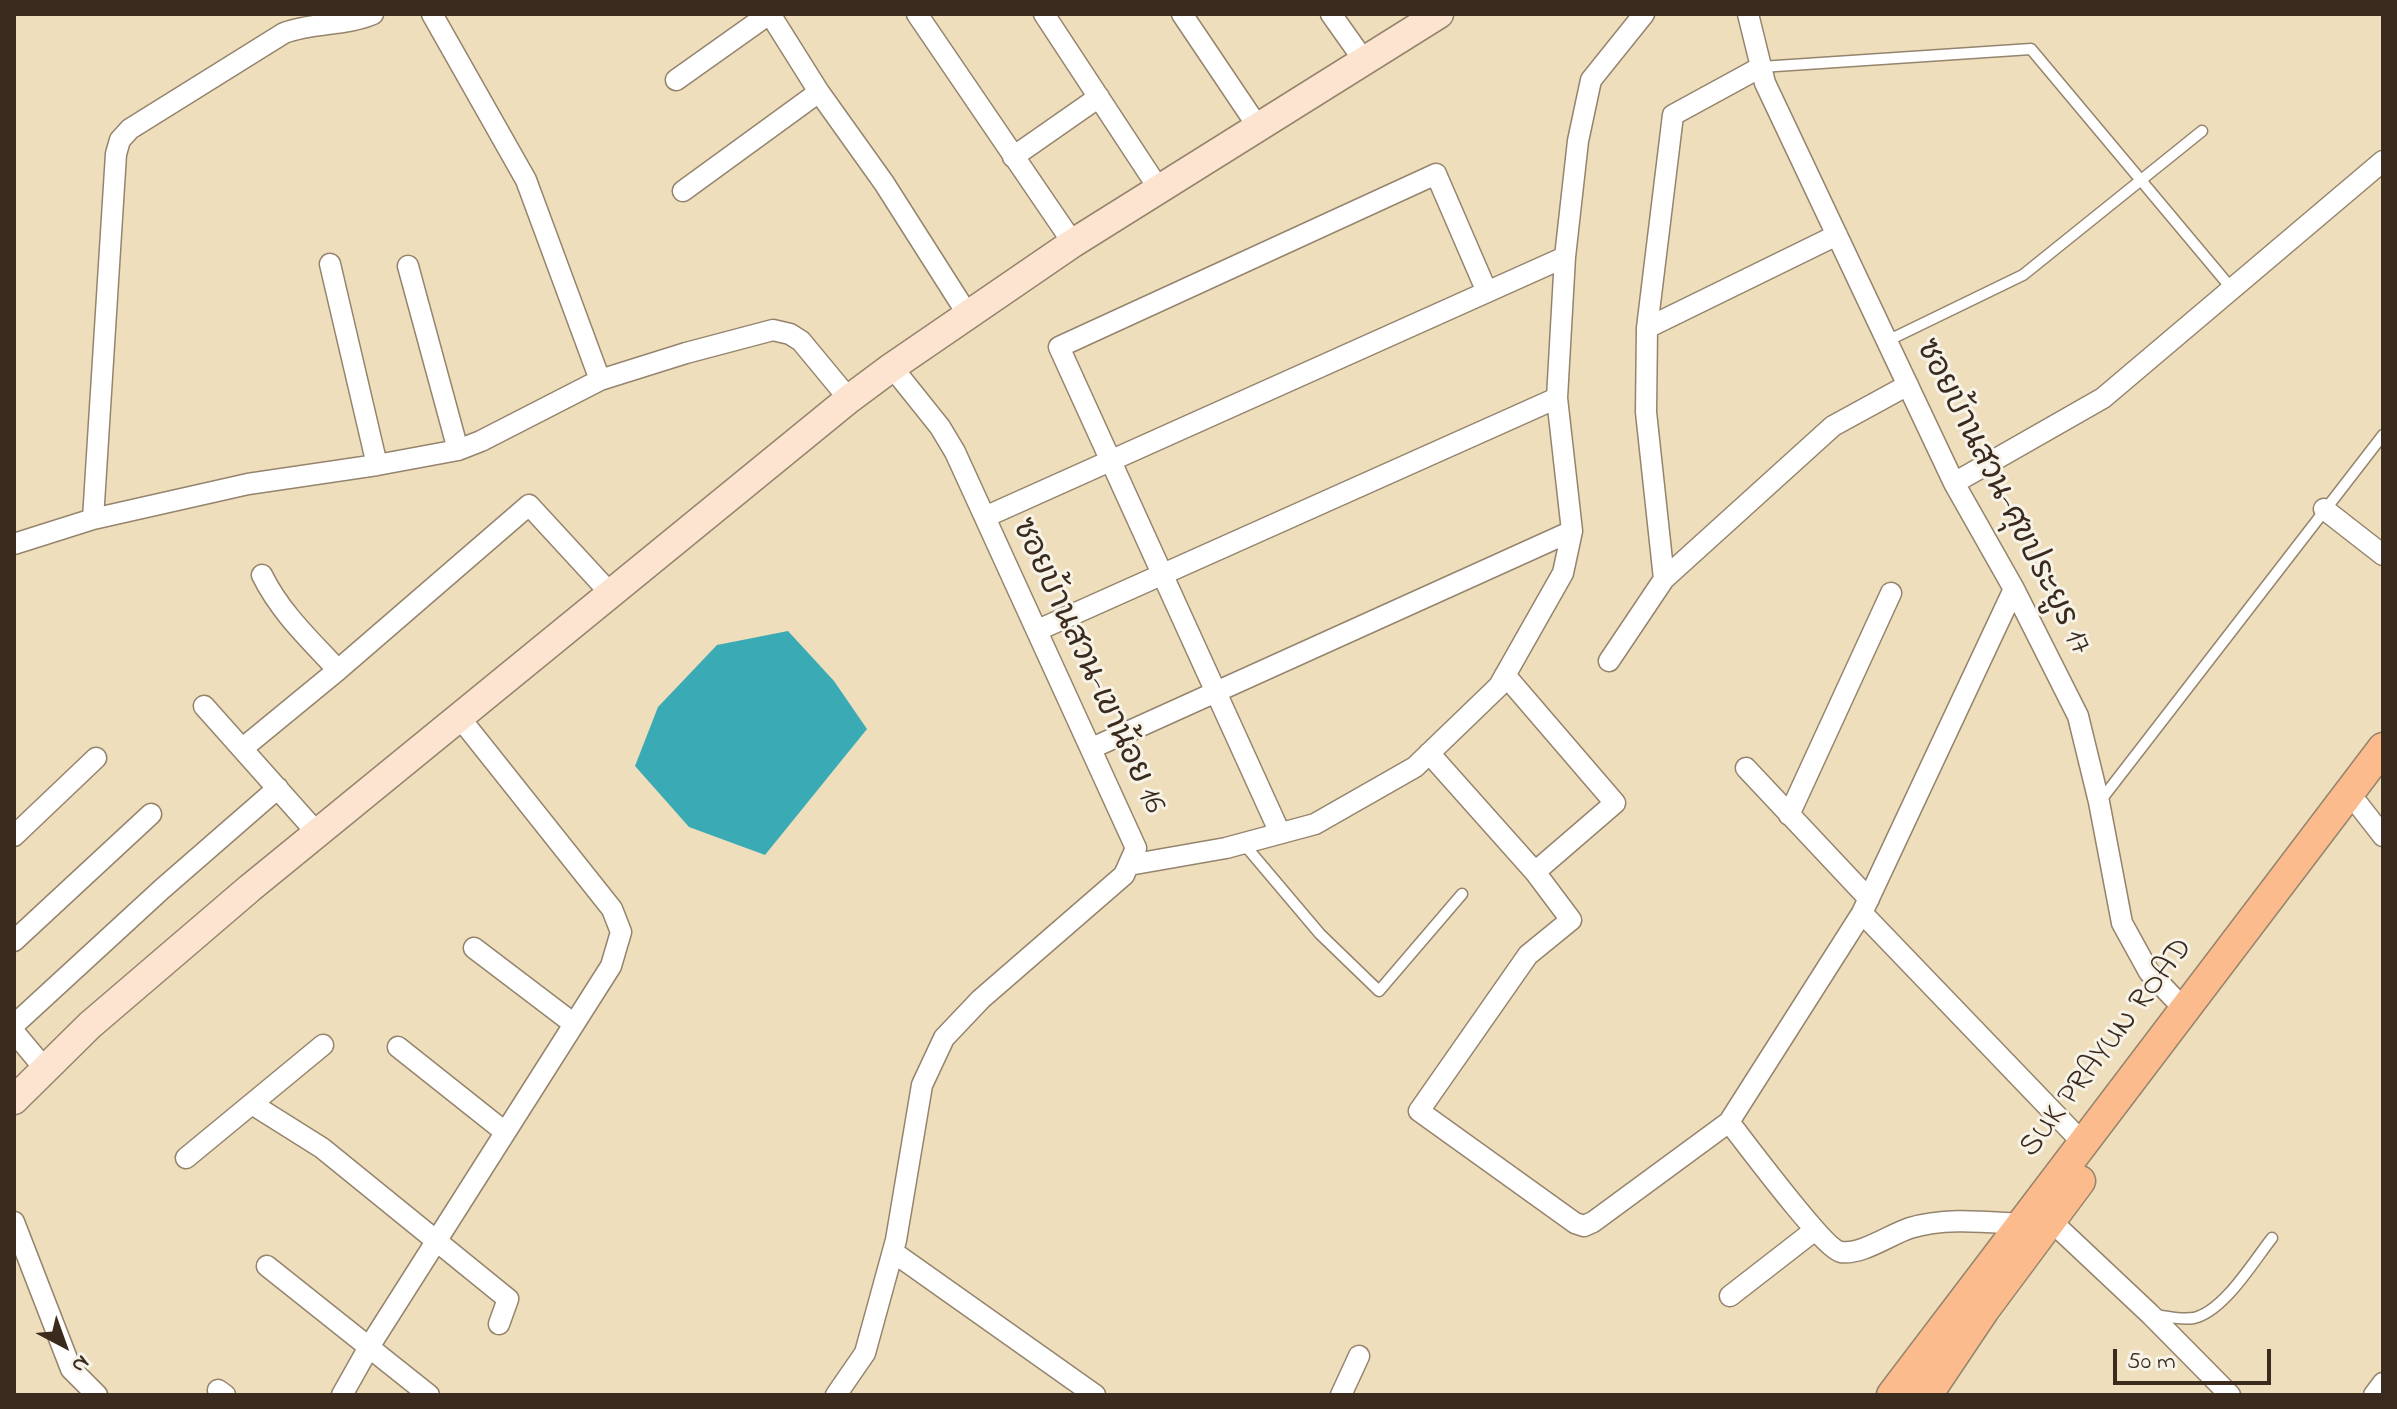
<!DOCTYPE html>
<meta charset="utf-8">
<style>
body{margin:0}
#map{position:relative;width:2397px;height:1409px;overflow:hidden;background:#efdebc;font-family:"Indie Flower",sans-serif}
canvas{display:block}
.frame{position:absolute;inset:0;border:16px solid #3b2a1e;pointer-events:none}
.north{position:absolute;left:24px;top:1305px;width:80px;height:80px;-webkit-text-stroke:6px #f7f3e8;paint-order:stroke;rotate:139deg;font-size:22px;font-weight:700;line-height:32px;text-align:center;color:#3b2a1e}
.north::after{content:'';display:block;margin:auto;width:28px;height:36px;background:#3b2a1e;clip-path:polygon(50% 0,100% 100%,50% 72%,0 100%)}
.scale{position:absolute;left:2113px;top:1349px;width:158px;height:36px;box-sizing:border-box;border:4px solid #3b2a1e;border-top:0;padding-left:10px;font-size:24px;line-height:28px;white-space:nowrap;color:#3b2a1e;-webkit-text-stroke:6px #f7f3e8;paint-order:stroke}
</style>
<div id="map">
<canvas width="2397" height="1409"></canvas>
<div class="frame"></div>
<div class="north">N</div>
<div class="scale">50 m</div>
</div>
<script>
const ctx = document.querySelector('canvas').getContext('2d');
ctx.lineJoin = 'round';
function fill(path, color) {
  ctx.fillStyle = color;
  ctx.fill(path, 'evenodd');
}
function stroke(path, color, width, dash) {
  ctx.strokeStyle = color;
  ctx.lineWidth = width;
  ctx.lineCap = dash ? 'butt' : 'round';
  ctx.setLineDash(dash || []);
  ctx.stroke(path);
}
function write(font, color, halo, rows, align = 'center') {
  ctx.font = font + ' "Indie Flower","Playpen Sans Thai",sans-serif';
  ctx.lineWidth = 6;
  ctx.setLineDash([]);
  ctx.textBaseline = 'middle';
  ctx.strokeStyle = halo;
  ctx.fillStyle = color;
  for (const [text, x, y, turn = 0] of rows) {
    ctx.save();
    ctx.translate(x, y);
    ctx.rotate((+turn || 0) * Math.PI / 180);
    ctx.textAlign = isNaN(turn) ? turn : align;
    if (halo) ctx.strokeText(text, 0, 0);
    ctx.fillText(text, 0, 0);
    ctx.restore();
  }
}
fill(new Path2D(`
 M788,631L834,681L867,729L765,855L689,827L635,766L658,707L717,645Z`), '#3aabb5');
const lane = new Path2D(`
 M1761,67L2031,49L2232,289
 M1887,341L2023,275L2202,131
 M2101,800L2383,435
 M1243,843L1320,934L1379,991L1462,894
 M2156,1315C2168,1317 2181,1320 2194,1318C2224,1311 2253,1262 2272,1238`);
const street = new Path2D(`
 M432,14L526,180L600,380
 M917,14L1073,243
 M1044,14L1159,189
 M1182,14L1258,127
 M1331,14L1365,62
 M1748,14L1765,83L1954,483L2014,589L2078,716L2099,802L2122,923L2149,972L2184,1009
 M676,80L769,14
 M819,92L884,183L968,315
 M1013,157L1099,97
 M683,191L819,92L770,14
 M330,264L377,465
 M408,266L458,450
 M1647,328L1837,235
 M1954,483L2103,398L2383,161
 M2324,509L2383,555
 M985,517L1565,257
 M93,519L116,154L120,140L130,129L284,33C313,22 345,26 373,14
 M14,544L93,519L248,484L377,465L458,450L481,441L600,380L686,353L773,330L790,334L801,341L849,399
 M262,575C280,612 310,640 338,670
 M1664,579L1646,412L1647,328L1673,115L1761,67
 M1038,630L1557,398
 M1609,661L1664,579L1833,426L1908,385
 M1505,675L1615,803L1535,872
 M204,706L318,834
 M243,748L338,670L529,505L611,594
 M1092,748L1572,531
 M1429,753L1535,872L1571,920L1528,955L1419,1111L1575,1223L1584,1226L1593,1222L1729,1122L1862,913L2014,589
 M1746,768L1869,899
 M2358,804L2383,836
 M1789,815L1891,593
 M1280,833L1059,347L1436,174L1487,292
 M14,836L96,758
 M1129,865L1226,848L1315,824L1415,767L1499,686L1563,573L1572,531L1557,398L1565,257L1578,141L1591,80L1644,14
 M1862,913L2083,1143
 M14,941L151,814
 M474,948L574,1024
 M14,1025L162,889L278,788
 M14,1032L45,1069
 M398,1047L505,1132
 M252,1104L322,1148L508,1299L499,1324
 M1729,1122C1744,1141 1824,1249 1841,1252C1862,1255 1891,1234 1910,1228C1946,1217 1985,1222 2021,1224
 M186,1158L323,1045
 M2050,1220L2150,1314L2230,1395
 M14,1222L71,1369L97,1395
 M893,1252L1095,1395
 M267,1266L429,1395
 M1730,1296L1815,1230
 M218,1390L225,1395
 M342,1395L369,1347L611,966L621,932L612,909L460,718
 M836,1395L865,1353L896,1240L922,1085L944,1038L981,999L1124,875L1136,848L955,452L940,427L892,367
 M1341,1395L1359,1356
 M2374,1395L2383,1383`);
const secondary = new Path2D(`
 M14,1100L90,1025L250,888L849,399L892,367L1073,243L1439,14`);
const primary = new Path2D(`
 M1892,1395L2383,748
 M1927,1395L1984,1310L2080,1181`);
stroke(lane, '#95846d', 13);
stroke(street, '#95846d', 23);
stroke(secondary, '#95846d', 31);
stroke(primary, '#95846d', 33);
stroke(lane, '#fff', 10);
stroke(street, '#fff', 20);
stroke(secondary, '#fde4d1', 28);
stroke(primary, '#fbbb8c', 30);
write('32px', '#3b2a1e', '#f7f3e8', [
 ["ซอยบ้านสวน-ศุขประยูร 17",2001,498,63],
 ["ซอยบ้านสวน-เขาน้อย 16",1086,667,65],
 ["SUK PRAYUN ROAD",2108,1049,-53]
]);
</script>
